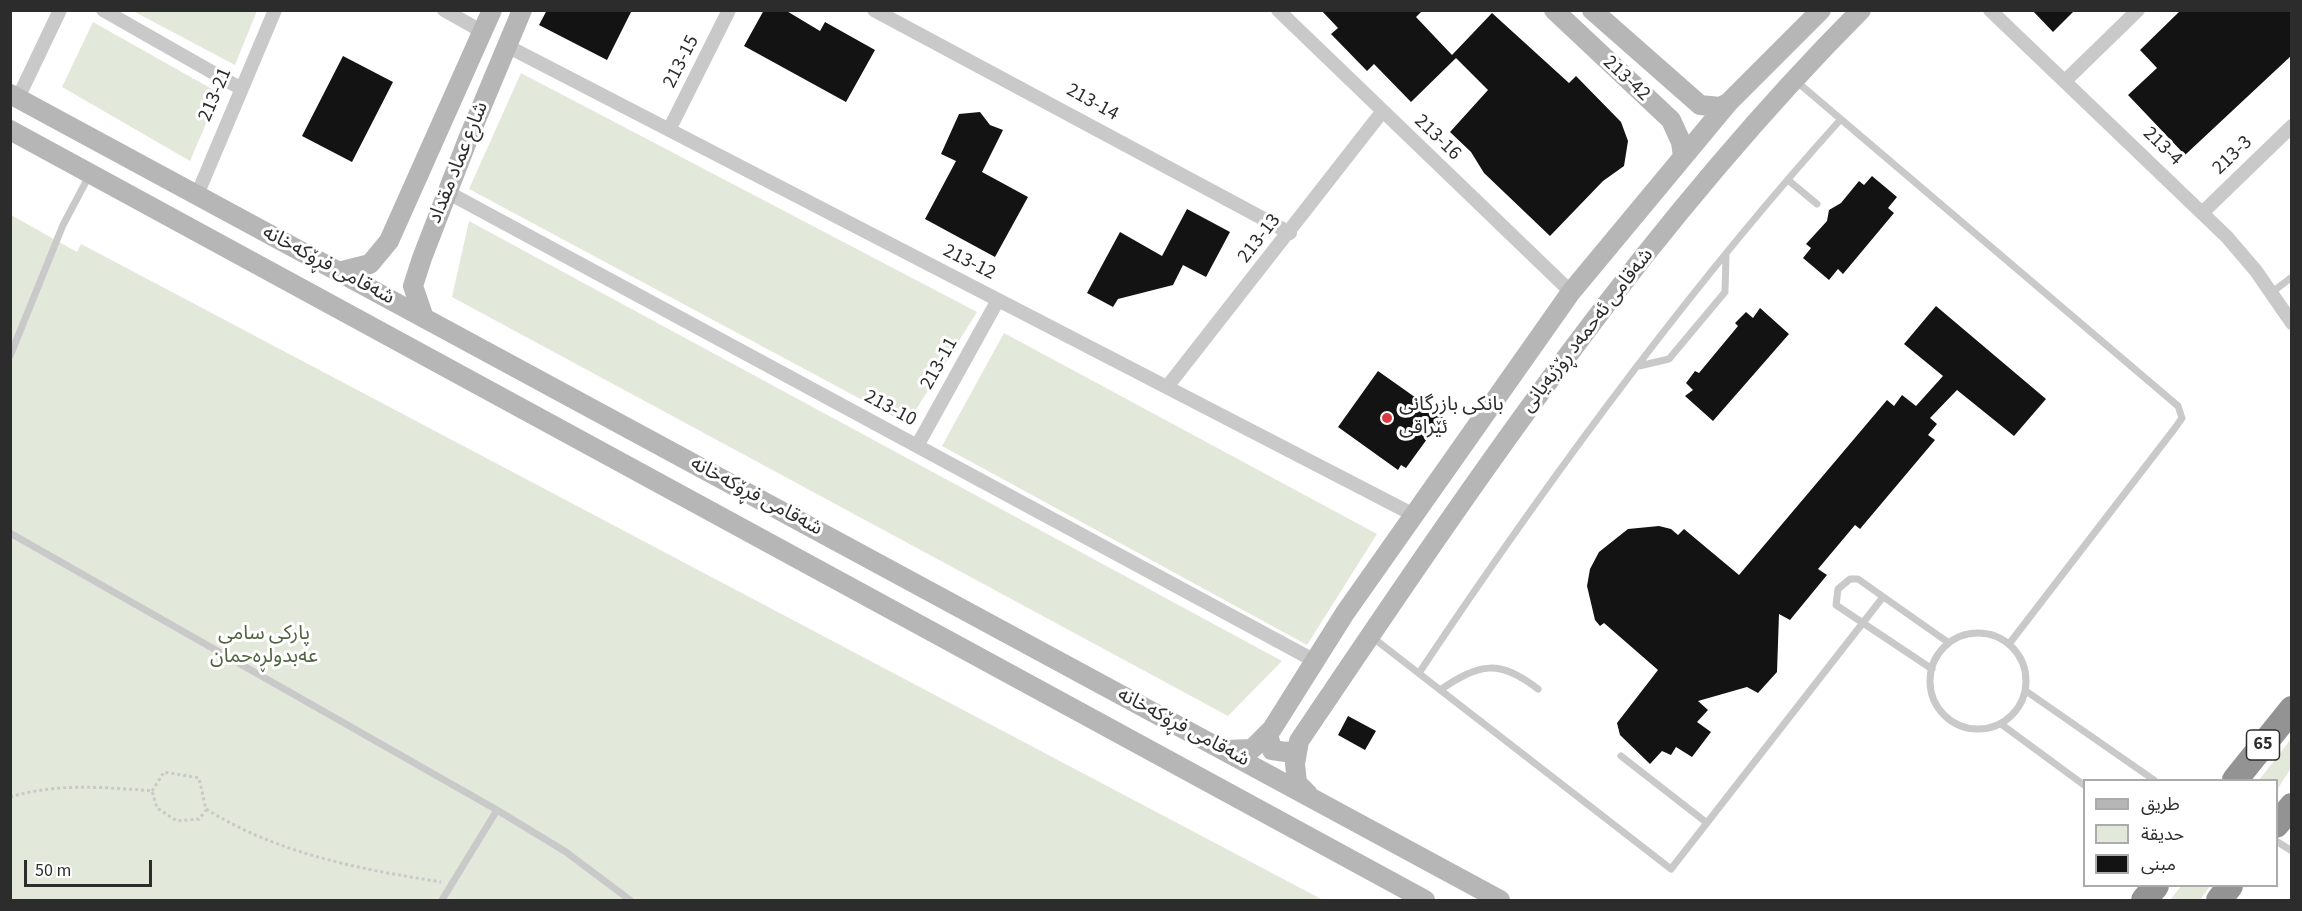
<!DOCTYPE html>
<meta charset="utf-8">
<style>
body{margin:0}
#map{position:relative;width:2302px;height:911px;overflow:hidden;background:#fff;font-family:"Source Sans 3","Noto Sans Arabic",sans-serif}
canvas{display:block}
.frame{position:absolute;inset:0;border:12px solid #2c2c2c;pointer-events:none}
.legend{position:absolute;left:2083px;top:779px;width:195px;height:108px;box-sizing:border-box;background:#fff;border:2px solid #ababab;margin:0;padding:8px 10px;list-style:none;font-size:18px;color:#2c2c2c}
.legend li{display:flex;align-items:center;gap:12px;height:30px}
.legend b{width:30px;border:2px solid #ababab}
.scale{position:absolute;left:24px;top:860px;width:128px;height:27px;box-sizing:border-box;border:3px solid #2c2c2c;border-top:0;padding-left:8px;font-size:18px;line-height:21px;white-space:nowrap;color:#2c2c2c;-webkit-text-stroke:4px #fff;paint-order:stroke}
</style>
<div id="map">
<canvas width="2302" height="911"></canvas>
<div class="frame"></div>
<ul class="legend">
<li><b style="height:8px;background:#b6b6b6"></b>طريق</li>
<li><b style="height:16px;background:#e2e9db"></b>حديقة</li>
<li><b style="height:16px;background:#131313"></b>مبنى</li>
</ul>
<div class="scale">50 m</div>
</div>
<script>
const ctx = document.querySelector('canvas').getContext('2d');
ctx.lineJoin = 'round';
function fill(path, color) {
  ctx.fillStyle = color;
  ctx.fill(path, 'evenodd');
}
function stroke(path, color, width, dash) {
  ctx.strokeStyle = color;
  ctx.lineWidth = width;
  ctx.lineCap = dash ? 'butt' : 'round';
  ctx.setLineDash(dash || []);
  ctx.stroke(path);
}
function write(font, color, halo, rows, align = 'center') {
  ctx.font = font + ' "Source Sans 3","Noto Sans Arabic",sans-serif';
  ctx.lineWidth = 6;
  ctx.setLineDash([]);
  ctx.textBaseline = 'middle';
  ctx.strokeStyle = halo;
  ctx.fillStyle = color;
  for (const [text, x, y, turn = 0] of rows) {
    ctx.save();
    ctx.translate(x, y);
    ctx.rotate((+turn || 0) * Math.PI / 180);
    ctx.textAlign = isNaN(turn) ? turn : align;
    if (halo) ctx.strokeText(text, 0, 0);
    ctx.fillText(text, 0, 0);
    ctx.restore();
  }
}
fill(new Path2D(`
 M133,11L257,10V11L235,65Z
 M93,22L219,93L190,161L62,87Z
 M521,73L977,312L907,424L469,189Z
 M11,215L77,252L81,244L1323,900H11Z
 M469,221L1282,661L1228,716L452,297Z
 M1004,333L1377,534L1307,645L942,446Z
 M2291,739V768L2277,790L2276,780H2259Z
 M2181,886H2210L2200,900H2170Z`), '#e2e9db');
fill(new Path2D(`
 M547,10H632L607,60L539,25Z
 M764,10H785L820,31L825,22L875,50L846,102L744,46Z
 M1321,10H1423L1416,17L1452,55L1492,13L1569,83L1576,76L1621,122L1628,141L1624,166L1603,181L1550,236L1484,173L1471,152L1450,132L1488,90L1453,55L1456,58L1411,102L1374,64L1367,71L1331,34L1338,28Z
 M2032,10H2075L2053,32Z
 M2181,10H2292V55L2185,155L2128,95L2157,68L2140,50Z
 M343,56L393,82L352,162L302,136Z
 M980,112L990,125L1003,130L982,172L1028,197L995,257L925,219L956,161L941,154L959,114Z
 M1872,176L1897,197L1888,208L1894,213L1843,274L1838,269L1829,280L1803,258L1811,248L1806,244L1827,221L1829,210L1841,203L1859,181L1864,185Z
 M1187,209L1230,232L1206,277L1183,265L1173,285L1118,299L1113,307L1087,293L1120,232L1162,256Z
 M1936,306L2046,399L2014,436L1957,390L1930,418L1937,424L1928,435L1935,440L1860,529L1855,525L1818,569L1827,575L1790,620L1779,614L1777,672L1758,693L1747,687L1698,701L1708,710L1697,722L1711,732L1692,757L1676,747L1671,755L1662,751L1650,764L1620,735L1617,723L1658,670L1604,623L1600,626L1595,620L1587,586L1590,569L1599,552L1628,529L1659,526L1671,529L1678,535L1684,529L1739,575L1887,400L1894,406L1902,395L1916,406L1943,376L1904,344Z
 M1760,308L1789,334L1713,421L1685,396L1693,390L1686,383L1695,371L1699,373L1738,326L1735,323L1746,312L1753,318Z
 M1378,371L1443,417L1406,468L1401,465L1398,470L1338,427Z
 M1348,716L1376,731L1365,750L1338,735Z`), '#131313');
stroke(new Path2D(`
 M152,791L164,772L199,778L206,809C278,854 359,869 441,882
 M10,797C56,783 105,787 152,791L157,808L177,821L199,819L206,810`), '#c9c9c9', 3, [3, 3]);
stroke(new Path2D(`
 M1796,81L2178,406L2182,418L2175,428L2009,644
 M1788,180L1817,204
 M2271,293L2292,277
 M10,356L63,225L89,176
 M1639,366L1669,359L1725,292L1726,255
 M10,533L497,810L566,852L630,900
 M1930 681a48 48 0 1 1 96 0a48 48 0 1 1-96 0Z
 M1372,637L1671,869L1883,597
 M1932,669L1836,605L1838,589L1850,579H1858L1949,643
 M1419,673C1547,481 1686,291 1841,119
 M1440,690C1480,663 1499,659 1538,689
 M2026,691L2154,780
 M2001,724L2084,785
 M1621,756L1707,823
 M2276,841L2292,851
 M442,900L497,810`), '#c9c9c9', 7);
stroke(new Path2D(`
 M103,10L240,88
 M444,10L483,32
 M874,10L1290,233
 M1278,10L1571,292
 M1990,10L2227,237L2256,271L2292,323
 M507,46L1414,515
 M2066,80L2138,10
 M18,98L60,10
 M669,130L729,10
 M447,192L1315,661
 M197,195L275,10
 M2202,213L2292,126
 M1167,387L1382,112
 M917,446L998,300`), '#c9c9c9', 14);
stroke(new Path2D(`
 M1554,10L1671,120L1681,142L1683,157
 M1592,10L1700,105L1720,107L1728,103
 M10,94L1500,900
 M10,130L1425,900
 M338,272L370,264L389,241L492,10
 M424,318L413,286L422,258L468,139L522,10
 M1268,734L1272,750L1286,752L1296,750
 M1225,750L1252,749L1272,729L1345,613L1571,292L1728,103L1821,10
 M1308,794L1297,783L1295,764L1299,741C1471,486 1643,229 1861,10`), '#b6b6b6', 20);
stroke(new Path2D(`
 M2235,780L2292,709
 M2276,825L2292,806
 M2144,900L2156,886
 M2219,900L2230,886`), '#939393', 26);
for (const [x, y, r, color] of [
 [1387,418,6,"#d73b42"]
]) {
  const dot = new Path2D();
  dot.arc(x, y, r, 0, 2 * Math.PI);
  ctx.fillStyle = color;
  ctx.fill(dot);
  stroke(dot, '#fff', 2);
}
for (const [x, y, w] of [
 [2263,745,33]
]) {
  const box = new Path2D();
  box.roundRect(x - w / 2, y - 15, w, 30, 4.5);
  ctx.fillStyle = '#fff';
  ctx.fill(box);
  stroke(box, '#2c2c2c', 1.5);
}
write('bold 18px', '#2c2c2c', null, [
 ["65",2263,745]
]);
write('20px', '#2c2c2c', '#fff', [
 ["213-15",682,62,-63],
 ["213-42",1626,79,43],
 ["213-21",216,95,-67],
 ["213-14",1092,103,29],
 ["213-16",1437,138,44],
 ["213-4",2162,147,44],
 ["213-3",2233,156,-44],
 ["شارع عماد مقداد",459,163,-68],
 ["213-13",1260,239,-52],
 ["213-12",969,263,27],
 ["شەقامی فڕۆکەخانە",328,266,28],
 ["شەقامی ئەحمەد ڕۆژبەیانی",1588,331,-52],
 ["213-11",940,364,-61],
 ["213-10",890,409,28],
 ["شەقامی فڕۆکەخانە",756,497,28],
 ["شەقامی فڕۆکەخانە",1183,728,28]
]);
write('20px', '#2c2c2c', '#fff', [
 ["بانکی بازرگانی",1399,406],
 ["ئێراقی",1399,429]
], 'left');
write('20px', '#4e643e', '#fff', [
 ["پارکی سامی",264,635],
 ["عەبدولڕەحمان",264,658]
]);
</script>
